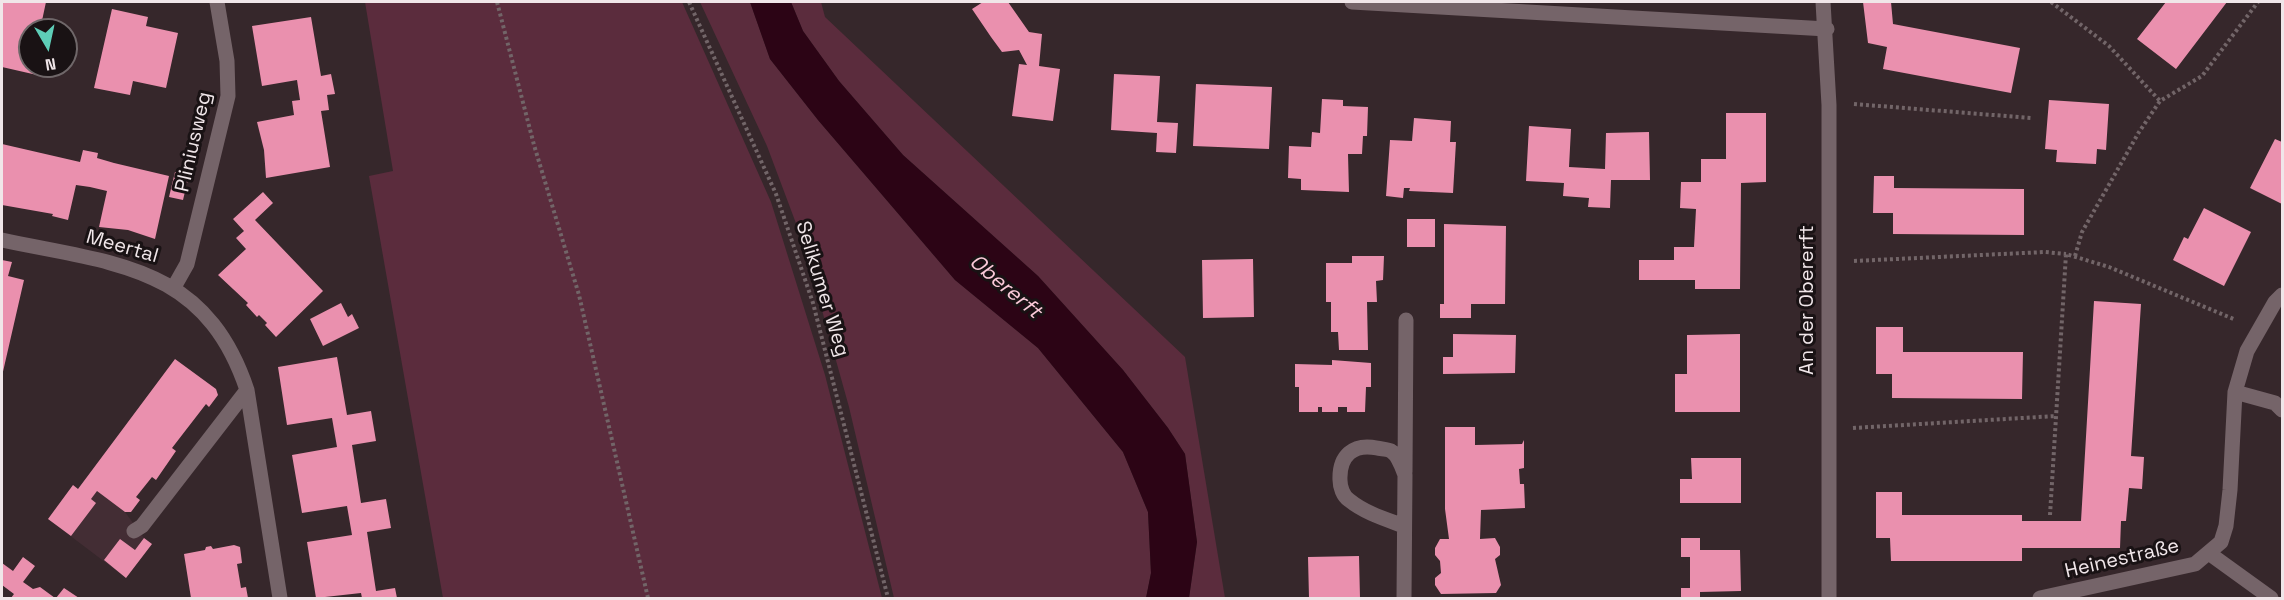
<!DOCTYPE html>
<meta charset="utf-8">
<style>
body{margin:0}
#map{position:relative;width:2284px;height:600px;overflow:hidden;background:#36272b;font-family:"Space Grotesk",sans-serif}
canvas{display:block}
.frame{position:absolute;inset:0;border:3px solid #f0e6e9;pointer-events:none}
.north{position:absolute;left:18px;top:18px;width:60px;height:60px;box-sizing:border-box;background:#191214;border:2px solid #6f6769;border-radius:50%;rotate:171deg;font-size:16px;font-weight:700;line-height:24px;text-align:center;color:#f0e6e9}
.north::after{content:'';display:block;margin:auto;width:21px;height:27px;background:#5eceb8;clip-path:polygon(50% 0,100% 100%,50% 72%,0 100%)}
</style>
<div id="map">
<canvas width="2284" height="600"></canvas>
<div class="frame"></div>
<div class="north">N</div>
</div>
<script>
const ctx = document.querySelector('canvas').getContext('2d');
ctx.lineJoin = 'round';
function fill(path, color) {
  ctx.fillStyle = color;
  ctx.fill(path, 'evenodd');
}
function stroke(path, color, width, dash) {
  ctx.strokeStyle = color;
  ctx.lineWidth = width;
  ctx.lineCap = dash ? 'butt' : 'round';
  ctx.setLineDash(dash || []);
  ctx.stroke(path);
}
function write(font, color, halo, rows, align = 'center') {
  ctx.font = font + ' "Space Grotesk",sans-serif';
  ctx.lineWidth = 6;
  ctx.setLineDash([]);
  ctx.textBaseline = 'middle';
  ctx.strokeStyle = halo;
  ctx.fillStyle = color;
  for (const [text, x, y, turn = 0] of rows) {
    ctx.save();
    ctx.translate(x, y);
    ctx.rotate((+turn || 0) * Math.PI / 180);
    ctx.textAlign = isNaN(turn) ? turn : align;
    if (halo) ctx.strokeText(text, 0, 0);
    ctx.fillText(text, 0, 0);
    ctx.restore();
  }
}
fill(new Path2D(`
 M84,481L125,512L144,538L152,544L126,578L48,519L73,485L78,489Z`), '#432d34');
fill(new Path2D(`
 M365,2H682L771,202L825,375L882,598H443L369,176L393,171Z
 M700,2H750L770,59L818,120L955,280L1038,348L1123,452L1148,512L1151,573L1146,598H894L849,407L803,242L767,146Z
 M791,2H821L825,17L1185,357L1225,598H1189L1197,542L1185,454L1168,428L1123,370L1038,276L903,155L839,81L803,31Z`), '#5b2c3d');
fill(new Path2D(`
 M750,2H791L803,31L839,81L903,155L1038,276L1123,370L1168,428L1185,454L1197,542L1189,598H1146L1151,573L1148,512L1123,452L1038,348L955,280L818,120L770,59Z`), '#2c0415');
fill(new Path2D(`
 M2,2H46L40,30H30V66H38L37,75L2,67Z
 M983,2H1008L1029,32L1042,34L1039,66L1060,69L1053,121L1012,116L1019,64L1027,65L1019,50L1002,52L991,37L972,9Z
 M1863,2H1891L1893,24L2020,48L2011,93L1883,69L1887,47L1868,43Z
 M2166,2H2227L2176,69L2137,39Z
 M112,9L148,17L146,26L178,33L166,88L133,81L130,95L94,88Z
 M311,17L321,76L331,74L335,94L327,95L329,110L321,111L330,167L266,178L264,150L257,122L294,115L292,101L300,100L297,80L262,86L252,26Z
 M1114,74L1160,76L1157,122L1178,123L1176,153L1156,152L1157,133L1111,130Z
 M1196,84L1272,87L1269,149L1193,146Z
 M1322,99L1343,100V106L1368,107L1367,136H1363L1362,154H1348L1349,192L1301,190V179L1288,178L1289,146L1311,147L1312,132L1320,133Z
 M2049,100L2109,104L2106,150L2097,149L2096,164L2056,162L2057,150L2045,149Z
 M1726,113H1766V182L1741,183L1740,289H1695V280H1639V260H1674V247H1694L1696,209L1680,208L1681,182H1701V159H1726Z
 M1414,118L1451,121L1450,142H1456L1453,193L1409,191L1410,188H1404L1403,198L1386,196L1390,140L1412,141Z
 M1529,126L1571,129L1569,167L1605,169L1606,133L1649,132L1650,180H1611L1610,208L1588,207L1589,198L1563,196L1564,183L1526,181Z
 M2275,139L2282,142V204L2250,188Z
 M2,144L80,162L83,150L98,153L97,158L114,163L169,176L155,239L128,230L99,227L107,191L90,187L76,185L68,220L52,216L53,214L2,205Z
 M175,172L189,175L183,200L169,197Z
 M1874,176H1894V188L2024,189V235L1893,234V213H1873Z
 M263,192L273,203L255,220L323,291L276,337L265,325L267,323L259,315L257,317L246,305L248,303L218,275L246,249L236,238L244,231L233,219Z
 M2204,208L2251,232L2224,286L2173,260L2184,237L2188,239Z
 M1407,219H1435V247H1407Z
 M1444,224L1506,226L1505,304H1471V318H1440V304H1444Z
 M1352,256H1384L1383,280L1376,281L1377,302H1367L1368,350H1339L1338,332H1331V302H1326V263H1352Z
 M1253,259L1254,317L1203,318L1202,260Z
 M2,260L12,262L8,276L24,280L2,376Z
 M2094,301L2141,304L2131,456L2144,457L2142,489L2129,488L2126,521H2121L2120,548H2022V561H1891L1890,538H1876V492H1902V515H2022V521H2081Z
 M341,303L348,317L352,314L359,328L323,346L310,319Z
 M1876,327H1903V352H2023L2022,399L1892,398V374H1876Z
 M1453,334L1516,335L1515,373L1443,374V357H1453Z
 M1740,334V412H1675V374H1687V335Z
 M337,357L347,415L371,411L376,441L352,445L361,503L386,499L391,528L367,532L376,591L395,588L397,598H362L361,593L316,598L307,542L352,535L347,506L302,513L292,455L337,447L332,418L287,425L278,367Z
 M175,359L216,389L218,395L209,407L206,404L172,448L176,451L156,480L152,477L136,497L140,500L131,512H125L97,491L91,499L96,503L71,536L48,519L73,485L78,489Z
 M1332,360L1371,363V387H1366L1365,412H1347V407H1338V412H1322V407H1318V412H1299V387H1295V364L1332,365Z
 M1445,427H1475V445L1522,444L1524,440V468L1519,469L1520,484H1524L1525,508L1481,510L1480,539L1495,538L1500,547V555L1495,559L1501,585L1496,593L1441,594L1435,585V578L1441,573L1440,561L1435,555V548L1440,539H1449L1445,509Z
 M1691,458H1741V503H1680V479H1692Z
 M144,538L152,544L126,578L104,560L120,539L135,550Z
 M1681,538H1700V550H1740L1741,591L1700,592V598H1681V588H1690V557H1681Z
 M234,545L240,547L242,563L237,564L241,588L246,587L248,598H191L184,554L205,550L206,547L211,546L213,549Z
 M1359,556L1360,598H1309L1308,557Z
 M23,557L35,566L23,582L33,589L40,587L55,598H11L14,594L2,585V563L13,571Z
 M64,588L79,598H56Z`), '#ea90ae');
stroke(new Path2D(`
 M497,2L534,145L579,295L648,598
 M689,2L776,194L813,303L888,598
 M2051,2L2109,46L2160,101
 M1854,104L2031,118
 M2075,256L2082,232L2139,132L2160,101L2202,76L2258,2
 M1854,261L2045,252L2066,254
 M1853,428L2056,416
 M2050,515L2066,254L2109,267L2236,320`), '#726568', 4, [3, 3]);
stroke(new Path2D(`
 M1352,2L1827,29
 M1823,2L1829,105V598
 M2,240C113,264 205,264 247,390L280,598
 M174,287L187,264L228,96L227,61L217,2
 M2235,392L2275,403L2282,410
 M1405,472L1406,320
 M134,531L142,526L247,390
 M2210,554L2271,598
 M1404,598L1405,475C1402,467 1398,455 1391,451C1388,449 1381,449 1377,448C1353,443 1339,456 1340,480C1340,487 1343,496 1349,500C1365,513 1385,519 1404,526
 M2040,598L2195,564L2221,542L2226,526L2230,490L2235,392L2247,351L2275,302L2282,295`), '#756469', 15);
write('20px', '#f0e6e9', '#191214', [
 ["Pliniusweg",194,142,-77],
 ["Meertal",122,247,16],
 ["Selikumer Weg",822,289,73],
 ["An der Obererft",1808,300,-90],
 ["Heinestraße",2122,559,-13]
]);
write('italic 21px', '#fbcad9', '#191214', [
 ["Obererft",1005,287,40]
]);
</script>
